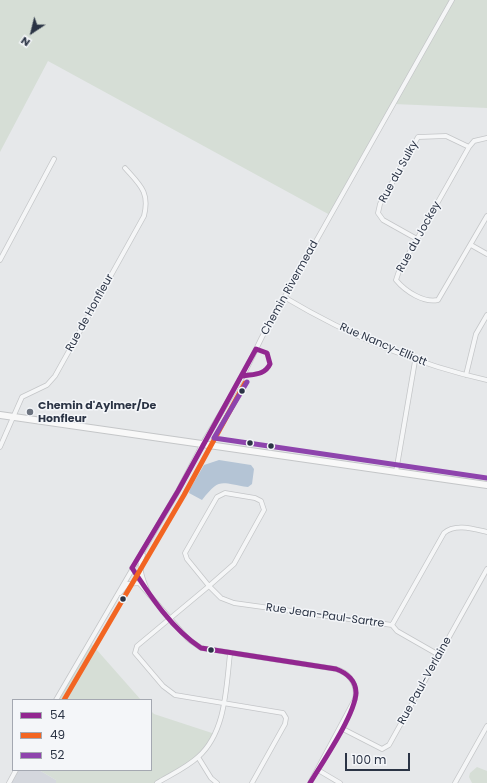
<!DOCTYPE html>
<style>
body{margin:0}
#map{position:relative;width:487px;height:783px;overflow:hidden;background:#e6e8ea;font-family:Poppins,sans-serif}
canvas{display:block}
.legend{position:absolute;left:12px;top:699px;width:140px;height:72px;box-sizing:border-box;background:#f4f6f9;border:1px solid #a4a8b1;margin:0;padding:5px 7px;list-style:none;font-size:12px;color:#2b3445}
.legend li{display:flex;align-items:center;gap:8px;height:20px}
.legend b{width:20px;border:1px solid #a4a8b1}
.north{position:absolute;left:12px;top:12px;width:40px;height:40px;-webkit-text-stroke:3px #f4f6f9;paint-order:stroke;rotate:215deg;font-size:11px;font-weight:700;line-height:16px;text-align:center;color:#2b3445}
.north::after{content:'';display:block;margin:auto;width:14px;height:18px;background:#2b3445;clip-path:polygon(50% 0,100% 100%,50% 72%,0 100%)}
.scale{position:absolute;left:345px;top:753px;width:65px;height:18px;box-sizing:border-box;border:2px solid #2b3445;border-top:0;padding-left:5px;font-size:12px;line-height:14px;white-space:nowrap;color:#2b3445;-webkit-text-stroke:3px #f4f6f9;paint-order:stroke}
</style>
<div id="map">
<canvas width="487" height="783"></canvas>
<ul class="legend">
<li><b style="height:5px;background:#922790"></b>54</li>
<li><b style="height:5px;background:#f26522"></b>49</li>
<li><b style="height:5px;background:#8e44ad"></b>52</li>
</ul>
<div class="north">N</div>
<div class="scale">100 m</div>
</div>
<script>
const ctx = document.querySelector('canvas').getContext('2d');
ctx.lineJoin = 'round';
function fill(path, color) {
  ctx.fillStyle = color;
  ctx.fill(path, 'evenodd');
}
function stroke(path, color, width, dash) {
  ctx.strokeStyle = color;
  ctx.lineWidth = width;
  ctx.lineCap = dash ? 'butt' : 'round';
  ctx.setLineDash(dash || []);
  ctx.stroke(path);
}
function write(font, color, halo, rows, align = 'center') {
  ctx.font = font + ' Poppins,sans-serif';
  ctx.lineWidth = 3;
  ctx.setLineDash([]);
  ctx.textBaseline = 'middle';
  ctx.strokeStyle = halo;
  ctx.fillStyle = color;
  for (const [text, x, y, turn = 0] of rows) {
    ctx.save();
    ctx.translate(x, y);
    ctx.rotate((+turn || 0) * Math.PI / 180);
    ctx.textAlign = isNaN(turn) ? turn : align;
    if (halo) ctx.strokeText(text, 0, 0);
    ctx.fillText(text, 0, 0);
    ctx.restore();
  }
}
fill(new Path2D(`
 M16,770H39L56,780V783H9Z`), '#d4d7dd');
fill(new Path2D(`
 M0,0H487V108L394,104L330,215L48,61L0,152Z
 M89,641L141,700H56Z
 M151,711L154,714L215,734L198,757L157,783H56V780L39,770H151Z
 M477,767L487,771V783H472L469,777L470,773Z`), '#d6ded6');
fill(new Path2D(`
 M219,460L251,465L254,469L252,484L248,487C220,483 220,477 202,500L189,493L190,489L204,465Z`), '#b4c4d5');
const minor = new Path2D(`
 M487,138L474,141L469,147L399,271L396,280C406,292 424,303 438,300L487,216
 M417,239L383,220L378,213L380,204L418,137L446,136L469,147
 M471,245L487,254
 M0,260L54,159
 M284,297C348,335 414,364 487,380
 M466,375L476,334L487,315
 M0,447L22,397L47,385L55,376L144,216C150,192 140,185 125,168
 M396,472L415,361
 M225,493L255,498L261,501L264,510L234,564L209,586L187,559L185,553L217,497Z
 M143,555C137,567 143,580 148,592
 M132,568L143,584
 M120,593L127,584L139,583L188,639L201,648L336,669C350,673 358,685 355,699L310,783
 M392,625L444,533C455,523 474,529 487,532
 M56,700L178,491L203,443L243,376L262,337L452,0
 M341,728L382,749L389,745L487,569
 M198,757L211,778L217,783
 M318,770L340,783
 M9,783L16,770
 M157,783C170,775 186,768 198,757C226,732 226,688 230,654
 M252,783L285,724L286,718L283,713L175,695L163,686L135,653L137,646L209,586L221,598L234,603L392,625L397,631L439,655
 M455,783L487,726`);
const secondary = new Path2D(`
 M0,415L487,485`);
stroke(minor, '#c4c6c8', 5.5);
stroke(secondary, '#c4c6c8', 8);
stroke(minor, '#f5f6f7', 4);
stroke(secondary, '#f8f8f8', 6);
stroke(new Path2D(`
 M243,376C254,374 265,375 270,364L267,353L256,349L178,491L132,568C151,597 172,629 201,648L336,669C347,673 356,681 356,693C355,715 322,763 310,783`), '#922790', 5);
stroke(new Path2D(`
 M64,700L184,495L245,383`), '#f26522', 5);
stroke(new Path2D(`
 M247,382L214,438L487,478`), '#8e44ad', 5);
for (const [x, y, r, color] of [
 [242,391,3.5,"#2b3445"],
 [30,412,4,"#6c737f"],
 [250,443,3.5,"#2b3445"],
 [271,446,3.5,"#2b3445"],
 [123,599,3.5,"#2b3445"],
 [211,650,3.5,"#2b3445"]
]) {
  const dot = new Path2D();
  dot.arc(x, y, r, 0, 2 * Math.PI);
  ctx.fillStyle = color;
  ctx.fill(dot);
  stroke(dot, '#f4f6f9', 1.5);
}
write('11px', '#2b3445', '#f4f6f9', [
 ["Rue du Sulky",399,172,-61],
 ["Rue du Jockey",419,237,-61],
 ["Chemin Rivermead",290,288,-61],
 ["Rue de Honfleur",90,313,-61],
 ["Rue Nancy-Elliott",383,345,23],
 ["Rue Jean-Paul-Sartre",325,616,8],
 ["Rue Paul-Verlaine",425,681,-61]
]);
write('bold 11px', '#2b3445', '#f4f6f9', [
 ["Chemin d'Aylmer/De",38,406],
 ["Honfleur",38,419]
], 'left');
</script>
